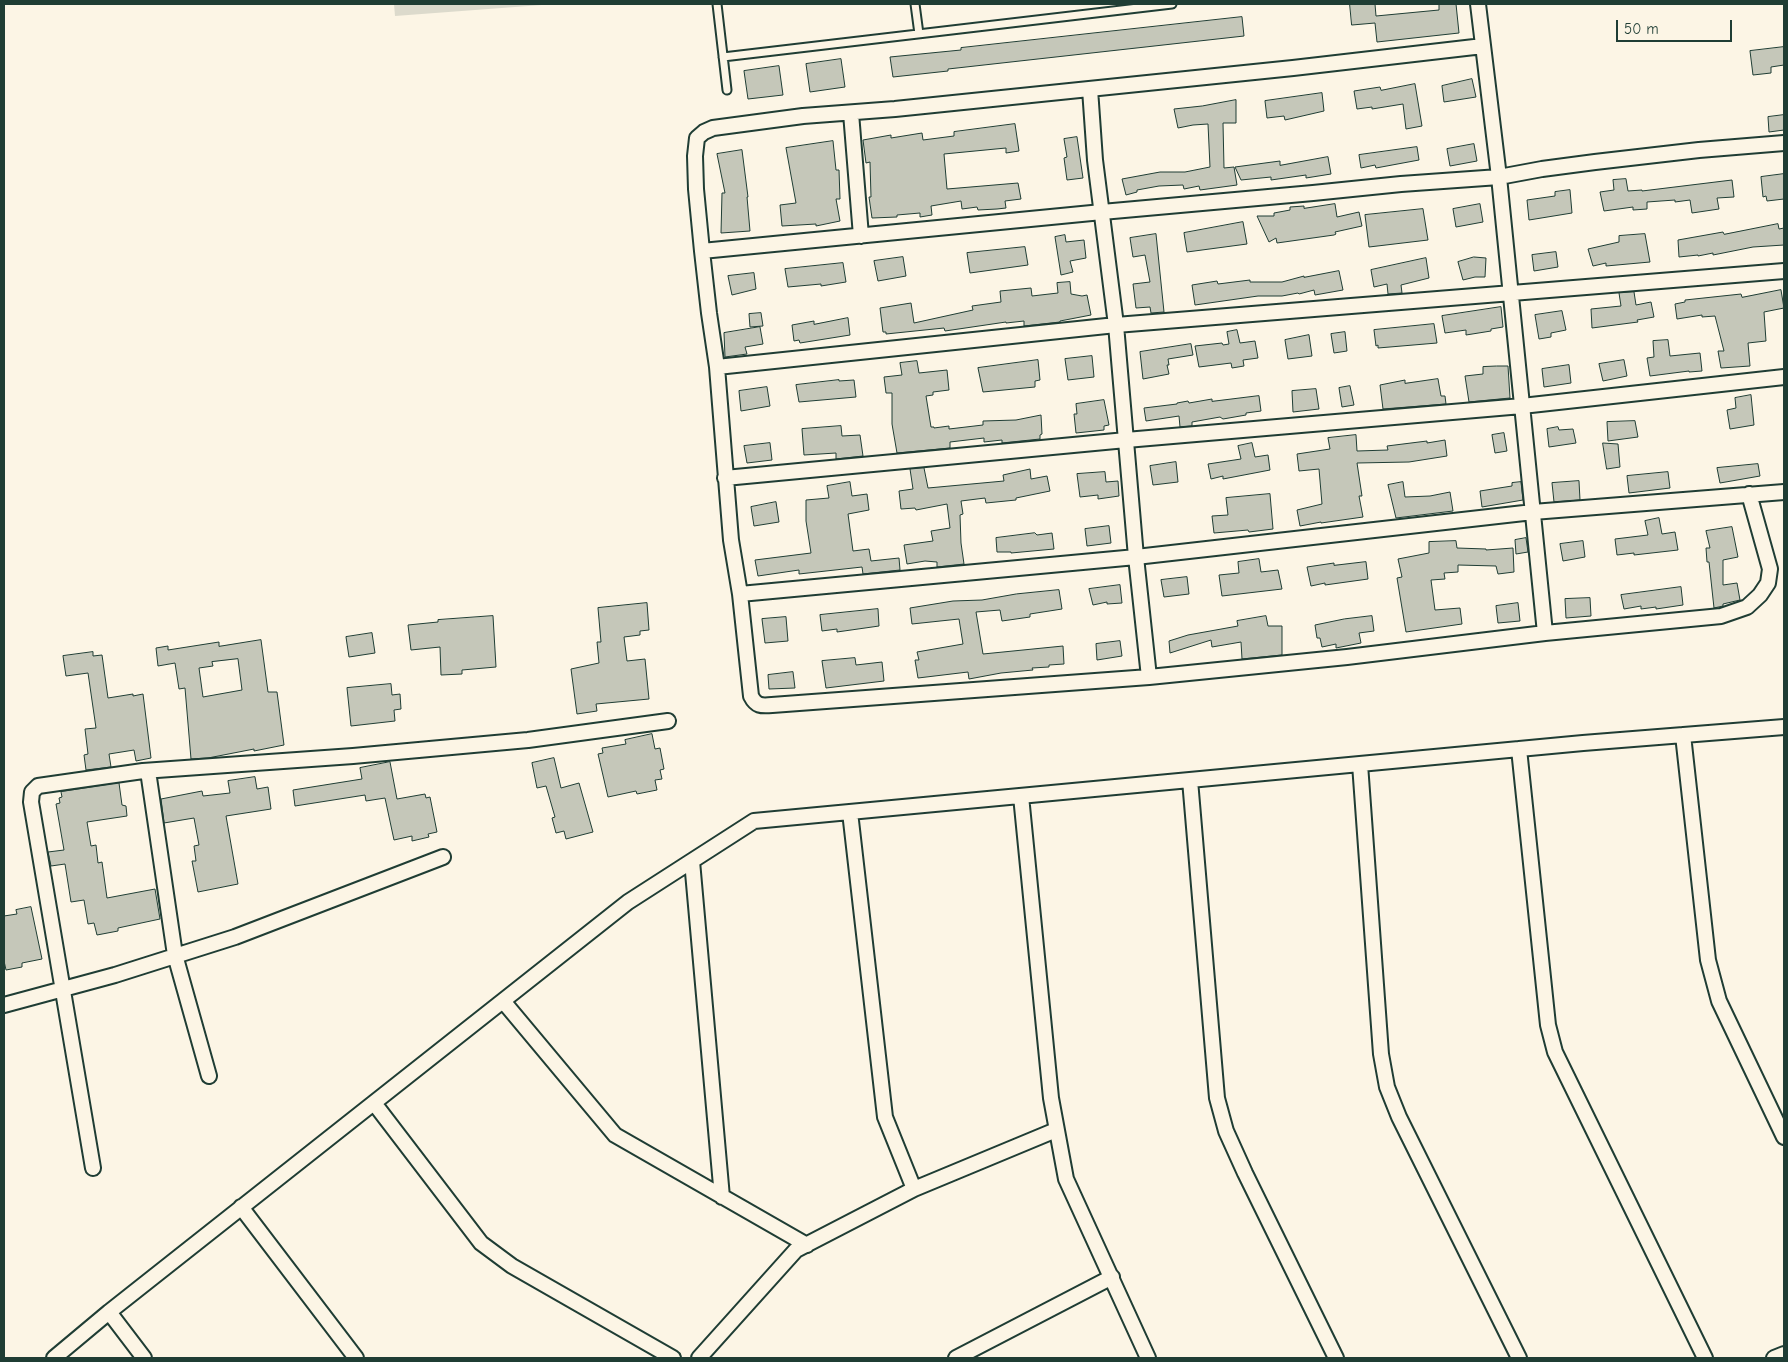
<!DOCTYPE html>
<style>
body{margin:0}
#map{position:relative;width:1788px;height:1362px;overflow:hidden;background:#fcf5e5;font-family:"Comic Neue",sans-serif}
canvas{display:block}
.frame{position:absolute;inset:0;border:5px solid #1f3d34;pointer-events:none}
.scale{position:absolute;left:1616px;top:20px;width:116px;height:22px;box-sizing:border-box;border:2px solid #1f3d34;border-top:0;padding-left:6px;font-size:15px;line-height:18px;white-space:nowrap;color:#1f3d34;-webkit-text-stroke:4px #fcf5e5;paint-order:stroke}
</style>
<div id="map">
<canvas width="1788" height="1362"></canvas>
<div class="frame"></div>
<div class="scale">50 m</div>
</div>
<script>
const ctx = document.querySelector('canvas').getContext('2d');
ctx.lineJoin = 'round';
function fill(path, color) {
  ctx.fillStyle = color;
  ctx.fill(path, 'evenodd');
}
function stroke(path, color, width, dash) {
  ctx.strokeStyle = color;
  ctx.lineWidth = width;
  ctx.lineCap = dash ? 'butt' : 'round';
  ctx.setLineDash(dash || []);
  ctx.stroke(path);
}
fill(new Path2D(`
 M394,4H555L395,16Z`), '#dcdacc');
const building = new Path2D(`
 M1350,4H1375L1376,16L1439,10V4H1456L1459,33L1377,42L1375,23L1352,25Z
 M1242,17L1244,36L948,69V71L893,77L890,57L961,50V48Z
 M1784,47V65L1771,67V73L1753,75L1750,51Z
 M841,59L845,87L810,92L806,64Z
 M779,66L783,95L748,99L744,71Z
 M1472,79L1476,97L1444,102L1442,86Z
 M1415,84L1422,126L1406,129L1403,104L1372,109V107L1357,109L1354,91L1380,87L1381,90Z
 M1322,93L1324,111L1285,120L1284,116L1267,118L1265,101Z
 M1236,100V123H1223L1224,168L1234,167L1237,185L1200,190L1199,186L1184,189L1183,185L1159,186L1137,190V192L1126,195L1122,179L1160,172H1185L1210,167L1208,124L1193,125L1178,128L1174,109L1202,106Z
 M1784,115V130L1769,132L1768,117Z
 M1015,124L1019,151L1006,153V148L944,154L947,189L1018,183L1021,199L1005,201L1006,208L997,209L978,210L977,207L962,209L961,201L931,206L932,215L920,217V213L897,215V217L872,218L869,197H871L870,162L866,163L863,140L891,135V138L922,133L923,140L954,136V132Z
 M1077,137L1083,178L1067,180L1064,158L1067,157L1064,139Z
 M833,141L836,170H839L840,199H836L840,221L816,226V224L782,226L780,205L796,203L786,148Z
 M1474,144L1477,161L1450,166L1447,149Z
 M1417,147L1419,160L1376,168L1375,165L1361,168L1359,155Z
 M742,150L748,197H747L750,231L721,233L722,193H725L717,154Z
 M1328,157L1331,174L1306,178V175L1271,180V177L1241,180L1235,167L1280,161V165Z
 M1784,174V199L1767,201L1766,196L1763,197L1761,177Z
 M1626,179L1628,191L1642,190V191L1732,180L1734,197L1717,198L1719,209L1692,213L1690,200L1675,202V200L1647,202V209L1633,210V207L1604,211L1600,192L1614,190L1613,180Z
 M1570,190L1572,213L1529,220L1527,200L1555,196V192Z
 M1335,204L1337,217L1359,212L1362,226L1335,232L1336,234L1334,235L1277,243L1276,238L1269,242L1257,216H1274V213L1290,210V207L1304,206V208Z
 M1480,204L1483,222L1456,227L1453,209Z
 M1423,209L1428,240L1369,247L1365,215Z
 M1243,222L1247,244L1187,252L1184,233Z
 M1778,224L1779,229L1784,228V245L1753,247L1713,255V253L1698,256V255L1679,257L1678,240L1723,232L1724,234Z
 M1156,234L1164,312L1151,313L1150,307L1136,308L1133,284L1150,282L1145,255L1133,257L1130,238Z
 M1645,234L1650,262L1606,266V263L1593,266L1588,249L1619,242V236Z
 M1065,235L1066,242L1084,240L1086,258L1070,261L1073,272L1061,275L1055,237Z
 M1025,247L1028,265L970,273L967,253Z
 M1556,252L1558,267L1534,271L1532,255Z
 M903,257L906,276L878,281L874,261Z
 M1474,257L1486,258L1485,277H1475L1463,280L1458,262Z
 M1426,258L1429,278L1401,285L1402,293L1388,294L1387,284L1374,287L1371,270Z
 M843,263L846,282L821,286V284L788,287L785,269Z
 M1339,271L1343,290L1315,295L1314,290L1299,294L1298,293L1282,296H1258L1195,305L1192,285L1217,281L1218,284L1250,280V282H1282L1304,276V277Z
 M754,273L756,289L732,295L728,276Z
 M1070,282L1071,294L1082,296L1087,295L1091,315L1060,321V322L1024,326V321L1006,323V322L945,331L944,328L886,334V332H883L880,308L911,303L914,323L973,310L972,306L1001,302L1000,291L1031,288L1032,296L1058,293L1057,283Z
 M1781,290L1784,308L1764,312L1766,341L1748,343L1750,366L1721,368L1718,351H1724L1715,316L1702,317V315L1677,319L1675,304L1685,302V300L1741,294L1742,297Z
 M1634,292L1636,305L1651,302L1654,317L1637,320L1638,322L1592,328L1591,309L1621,306L1619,293Z
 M1501,307L1503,327L1491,329V331L1466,335V330L1445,333L1442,316Z
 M1562,311L1566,330L1551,333V337L1539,339L1535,315Z
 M761,313L763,326L750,327L749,314Z
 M848,318L850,335L800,343L799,340L794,341L792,325L814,321V324Z
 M1434,324L1437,343L1378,348V345L1376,346L1374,330Z
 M760,327L763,344L745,347L747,354L725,357L724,333Z
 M1237,330L1240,343L1255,341L1258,358L1243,360L1244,366L1232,368L1231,363L1199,367L1195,346L1222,343L1223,345L1229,344L1227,332Z
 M1345,332L1347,351L1334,353L1331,334Z
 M1309,335L1312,356L1288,359L1285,340Z
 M1668,340L1670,356L1700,353L1702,371L1689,372V371L1650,376L1647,358L1654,357L1653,341Z
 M1191,344L1193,355L1168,359L1169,365H1167L1169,374L1143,379L1140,352Z
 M1092,356L1094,377L1068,380L1065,359Z
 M1038,360L1040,380L1035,381V387L983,392L978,368Z
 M1624,360L1627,376L1603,381L1599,364Z
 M917,361L919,373L947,370L949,390L933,392V395L926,396L931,427H934V428L949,426V429L983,425V421L1016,420L1041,415L1042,434L1040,435V439L1002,443V440L984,442V438L950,442V448L897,453L892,424V393H886L884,377L902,375L900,363Z
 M1569,365L1571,383L1544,387L1542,369Z
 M1497,366H1508L1510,398L1469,402L1465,376L1483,374V367Z
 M1438,379L1441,396H1445L1446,404L1383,409L1380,385L1405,380V383Z
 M839,380V381L854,380L856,397L799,402L796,385Z
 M1350,386L1354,405L1342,407L1339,388Z
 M767,387L770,406L741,411L739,391Z
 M1316,389L1319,409L1293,412L1292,391Z
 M1751,395L1754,425L1730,429L1727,410L1736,408L1735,398Z
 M1259,396L1261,411L1246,413V415L1223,419L1220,417L1192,422V426L1180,427L1179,416L1146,421L1144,408L1177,404V403L1188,401L1189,403L1212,399V401Z
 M1104,400L1109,425L1104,426V430L1076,433L1074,414H1077L1076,404Z
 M1635,421L1638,437L1608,441L1607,422Z
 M841,426L842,436L860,435L863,456L836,459V453L804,455L802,429Z
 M1558,427L1559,430L1573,429L1576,443L1549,447L1547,429Z
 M1504,433L1507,451L1495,453L1492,435Z
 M1356,435L1357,451L1388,450L1387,446L1427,441V443L1445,440L1447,456L1409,462L1357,463L1362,496H1359L1363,517L1321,523V522L1300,526L1297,510L1322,504L1319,469L1299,471L1297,454L1330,449L1328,438Z
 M770,443L772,460L747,463L744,446Z
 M1252,443L1255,457L1268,455L1270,470L1223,479V476L1211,479L1208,464L1241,459L1238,446Z
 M1603,443L1618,444L1620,467L1607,469Z
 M1176,462L1178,482L1153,485L1150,466Z
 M1758,464L1760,476L1720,483L1717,468Z
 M924,468L928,488L1004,481L1003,475L1030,469L1031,479L1047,476L1050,491L1016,498V500L986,503L985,498L961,501L963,514L960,515L961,543L964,564L937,567V562L925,561L907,564L904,545L933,541L931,531L950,528L947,504L916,510L915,508L901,509L899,491L913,489L910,469Z
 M1105,472L1106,482L1118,481L1119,496L1098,499V495L1080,497L1077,474Z
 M1668,472L1670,488L1629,493L1627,476Z
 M1579,481L1580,500L1554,502L1552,483Z
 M850,482L852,496L867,494L869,510L848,514L853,551L869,549L871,561L899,558L900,570L863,574L862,567L799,574V570L758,576L755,560L811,553L806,521V500L829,498L827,486Z
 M1403,482L1405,497L1430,496L1450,492L1453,511L1396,518L1388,485Z
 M1521,482L1523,500L1482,507L1480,491L1512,486V483Z
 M1270,494L1273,529L1249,532L1248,530L1214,533L1212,516L1228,515L1226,498Z
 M776,502L779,522L754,526L751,507Z
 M1659,518L1662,534L1675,532L1678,550L1634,555V553L1617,555L1615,539L1648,535L1645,521Z
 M1109,526L1111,543L1087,546L1085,529Z
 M1732,527L1738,557L1723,560V585L1737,583L1740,600L1723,604V606L1714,608L1709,562H1707L1706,548H1710L1706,531Z
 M1035,533L1037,535L1052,533L1054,549L1011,553V552H997L996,538Z
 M1526,538L1528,552L1516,554L1515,540Z
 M1456,541L1457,548L1486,549V550L1513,548L1514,572L1498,574L1496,566L1458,565V572L1444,573L1445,579L1431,580L1435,610L1460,608L1462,624L1406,632L1397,578L1402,577L1398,559L1429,553V542Z
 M1583,541L1585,557L1563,561L1560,544Z
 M1259,559L1261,572L1278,570L1282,589L1222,596L1219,575L1239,573L1238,562Z
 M1366,562L1368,579L1325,585V583L1311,586L1307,567L1334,563V565Z
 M1187,577L1189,594L1164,597L1161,580Z
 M1120,585L1122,603L1107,604V602L1093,605L1089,589Z
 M1681,587L1683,605L1656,609V607L1641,609V606L1624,609L1621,595Z
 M1059,590L1062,609L1030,614V617L1002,621L1000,610L976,612L983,654L1063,646L1064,664L1049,665V667L1032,668L1033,670L1001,673L969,679L968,672L918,678L915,660H919L917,652L963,644L959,619L912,624L910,608L953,601L982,600L1016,594Z
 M1590,598L1591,616L1566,618L1565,599Z
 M647,603L649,630L640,631V635L624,637L627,661L645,659L649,699L596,704L597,711L577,714L571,669L599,663L597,642H601L598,608Z
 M1518,603L1520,621L1498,623L1496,606Z
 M878,609L879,626L837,632V629L822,631L820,615Z
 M493,616L496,667L462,670V674L441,675L440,647L411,650L408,625L438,622V620Z
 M1266,616L1268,626H1282V655L1242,659L1241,642L1212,647L1211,640L1170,653L1169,641L1188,635L1238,626L1237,621Z
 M1372,616L1374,631L1359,633L1361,643L1336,648V644L1322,647L1320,638H1317L1315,625L1344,619Z
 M786,617L788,641L765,643L762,619Z
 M372,633L375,653L349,657L346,637Z
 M261,640L268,692H277L284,745L254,751V749L208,758L191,759L185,688L179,689L175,663L158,666L156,648L168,646V650L219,642V646ZM238,659L242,690L203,697L199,668L213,666L212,662Z
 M1120,641L1122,656L1097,660L1096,644Z
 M93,652V656L102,655L108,698L133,694V696L143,694L151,758L136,761L134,750L109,754L111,767L86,770L84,755L88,754L85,729L96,728L88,673L66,676L63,656Z
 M855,658L856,665L882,662L884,681L826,688L822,661Z
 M793,672L795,688L769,689L768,675Z
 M391,684L392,695L400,694L401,709L394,710L395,721L351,726L347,688Z
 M652,734L655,749L660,748L664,769L660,770L662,779L655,780L657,790L637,794L636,791L608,797L598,754L603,753L602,748L626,744L625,740Z
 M554,758L561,788L579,783L593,832L566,839L564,831L556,833L552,818L555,817L546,786L537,788L532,763Z
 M390,762L397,799L425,794L426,798L430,797L437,832L428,834L429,837L412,841V836L394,840L385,798L366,801L365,795L295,806L293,790L362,779L360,768Z
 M255,777L257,789L268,787L271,809L226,816L238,884L198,892L192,861H196L194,846L199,845L194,818L164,823L161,799L202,791L203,796L230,793L228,781Z
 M119,783L122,805L126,806L127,816L87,822L91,846L96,845L98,863L102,862L107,898L155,889L160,919L118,928V931L97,935L94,923L88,924L84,900L71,902L65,864L51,866L48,852L64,850L56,804L60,803L59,798L62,797L61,792Z
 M31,907L42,959L22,963V967L6,970L4,961V916L17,914L16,910Z`);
fill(building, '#c5c7b9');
stroke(building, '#1f3d34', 1);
const service = new Path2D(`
 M717,4L727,90
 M915,4L919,34
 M723,57L1172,4`);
const minor = new Path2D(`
 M1478,4L1499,177L1545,633
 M1483,46L1293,68L895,109L803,116L713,128L704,132L697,138L695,156L696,189L702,251L709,313L717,367L731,540L740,594L751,696C756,706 761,706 772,705L1149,677L1347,657L1545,633L1721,616L1747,607L1760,595L1768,583L1770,569L1749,494
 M1090,89L1095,160L1116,325L1136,557L1149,677
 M851,113L861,236
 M702,251L1102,212L1313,193L1401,184L1499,177L1542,169L1595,162L1699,150L1784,143
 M717,367L1116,325L1784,271
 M725,478L1126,440L1522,406L1784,377
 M740,594L1136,557L1533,512L1784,492
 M1683,735L1708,960L1719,1001L1784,1137
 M1519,749L1548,1025L1555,1052L1705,1358
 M1360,764L1381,1054L1387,1087L1399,1117L1519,1358
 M148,771L175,955L209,1076
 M1190,780L1217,1098L1226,1131L1245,1173L1336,1358
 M1021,796L1051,1098L1066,1179L1148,1358
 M850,812L885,1117L914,1189
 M692,861L722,1197
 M503,1001L615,1135L807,1245
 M4,1005L115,975L235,937L443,857
 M374,1103L481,1243L512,1266L673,1358
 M93,1168L31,802L32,792L38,786L143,771L353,756L528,740L668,721
 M241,1207L356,1358
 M109,1312L144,1358
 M54,1358L109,1312L628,902L754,821L1583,743L1784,727
 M699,1358L796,1250L914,1189L1056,1130
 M956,1358L1112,1277
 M1774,1358L1784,1354`);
stroke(service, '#1f3d34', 11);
stroke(minor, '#1f3d34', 18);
stroke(service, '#fcf5e5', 7);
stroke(minor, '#fcf5e5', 14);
</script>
